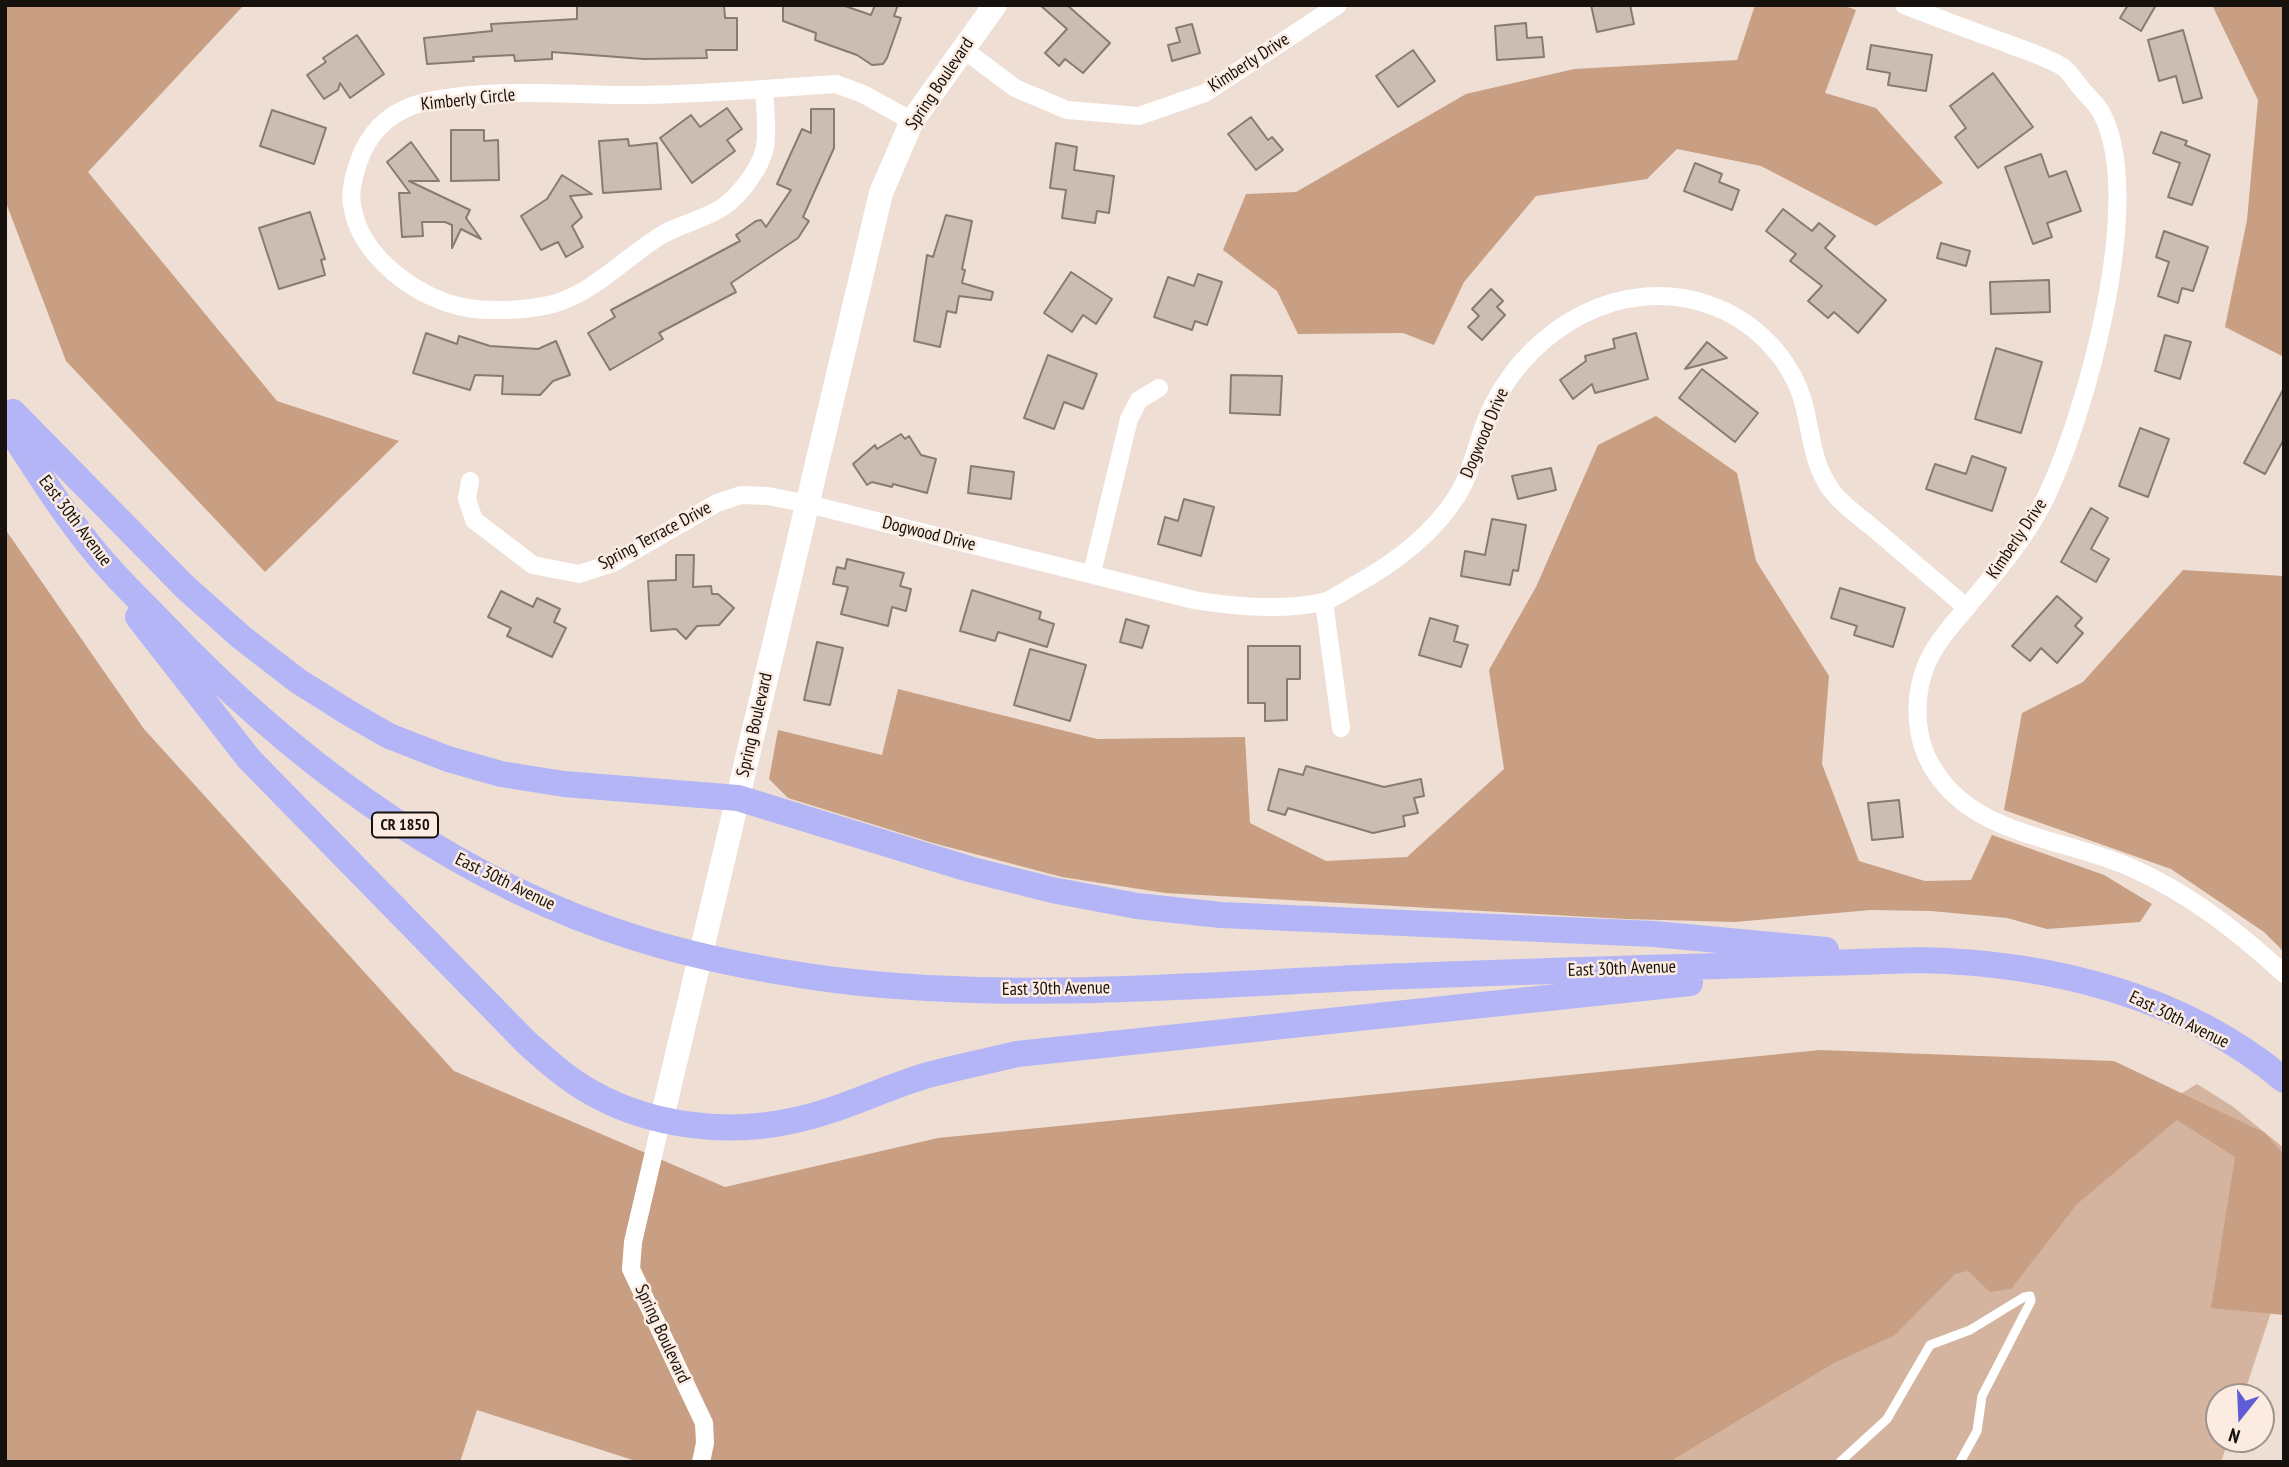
<!DOCTYPE html>
<style>
body{margin:0}
#map{position:relative;width:2289px;height:1467px;overflow:hidden;background:#eeded4;font-family:"PT Sans Narrow",sans-serif}
canvas{display:block}
.frame{position:absolute;inset:0;border:7px solid #16110d;pointer-events:none}
.north{position:absolute;left:2205px;top:1383px;width:70px;height:70px;box-sizing:border-box;background:#fbebe1;border:2px solid #9f948c;border-radius:50%;rotate:198deg;font-size:19px;font-weight:700;line-height:28px;text-align:center;color:#16110d}
.north::after{content:'';display:block;margin:auto;width:24px;height:32px;background:#605dd6;clip-path:polygon(50% 0,100% 100%,50% 72%,0 100%)}
</style>
<div id="map">
<canvas width="2289" height="1467"></canvas>
<div class="frame"></div>
<div class="north">N</div>
</div>
<script>
const ctx = document.querySelector('canvas').getContext('2d');
ctx.lineJoin = 'round';
function fill(path, color) {
  ctx.fillStyle = color;
  ctx.fill(path, 'evenodd');
}
function stroke(path, color, width, dash) {
  ctx.strokeStyle = color;
  ctx.lineWidth = width;
  ctx.lineCap = dash ? 'butt' : 'round';
  ctx.setLineDash(dash || []);
  ctx.stroke(path);
}
function write(font, color, halo, rows, align = 'center') {
  ctx.font = font + ' "PT Sans Narrow",sans-serif';
  ctx.lineWidth = 5;
  ctx.setLineDash([]);
  ctx.textBaseline = 'middle';
  ctx.strokeStyle = halo;
  ctx.fillStyle = color;
  for (const [text, x, y, turn = 0] of rows) {
    ctx.save();
    ctx.translate(x, y);
    ctx.rotate((+turn || 0) * Math.PI / 180);
    ctx.textAlign = isNaN(turn) ? turn : align;
    if (halo) ctx.strokeText(text, 0, 0);
    ctx.fillText(text, 0, 0);
    ctx.restore();
  }
}
fill(new Path2D(`
 M2197,1084L2232,1106L2284,1148V1273L2243,1397H2219V1439H2229L2221,1462H1571Z`), '#d4b49f');
fill(new Path2D(`
 M5,5H244L88,172L277,401L399,441L265,572L66,361L5,200Z
 M1755,5H1842L1856,10L1825,93L1876,108L1943,183L1876,226L1761,166L1677,149L1647,179L1536,196L1464,282L1434,345L1403,333L1298,334L1277,291L1223,250L1246,194L1296,192L1466,94L1574,69L1737,60Z
 M2212,5H2284V357L2225,327L2247,220L2258,100Z
 M1656,416L1737,473L1756,561L1829,676L1822,764L1859,861L1925,881L1971,880L1992,835L2104,875L2152,904L2140,922L2047,929L2007,918L1931,911L1871,910L1735,922L1625,919L1165,893L1062,877L933,843L788,798L769,779L778,730L882,755L898,689L1097,739L1245,737L1250,823L1326,861L1407,857L1504,769L1489,670L1536,587L1598,445Z
 M5,529L144,729L454,1071L725,1187L938,1138L1820,1050L2114,1061L2265,1133L2284,1155V1315L2211,1308L2235,1157L2177,1120L2077,1204L2011,1289L1990,1292L1968,1271L1955,1274L1895,1335L1834,1363L1669,1462H639L477,1410L460,1462H5Z
 M2183,570L2284,576V952L2264,932L2171,869L2004,810L2022,713L2083,682Z`), '#c99f83');
const building = new Path2D(`
 M577,5H724L725,18H737V50H706L707,58L644,59L552,52V59L515,61L514,55L473,57L474,61L427,64L424,38L492,31L491,24L577,19Z
 M783,5H842L871,15L875,5H898L894,16L901,18L887,58L883,64L872,65L857,55L815,40L816,33L783,21Z
 M1040,5H1067L1110,43L1083,73L1065,59L1059,66L1045,53L1067,29Z
 M1591,5H1630L1634,24L1597,32Z
 M2128,5H2156L2141,31L2120,18Z
 M1526,23L1527,38L1542,37L1544,57L1497,60L1495,26Z
 M1192,24L1200,53L1172,61L1168,45L1180,42L1176,28Z
 M2183,30L2202,98L2183,103L2176,76L2159,81L2148,40Z
 M357,35L384,74L350,98L340,83L338,90L324,99L307,75L326,62L323,58Z
 M1871,45L1932,55L1926,91L1888,85L1890,73L1867,69Z
 M1413,50L1435,81L1398,107L1376,76Z
 M1993,73L2033,127L1978,168L1955,137L1966,128L1950,106Z
 M727,108L742,129L727,140L735,151L692,183L660,138L691,115L700,127Z
 M811,109H834V148L803,217L809,221L798,238L731,283L736,292L659,333L663,339L610,370L588,333L615,317L611,310L740,241L736,235L756,221L761,220L766,227L791,190L777,184L802,129L811,133Z
 M272,110L326,128L314,164L260,146Z
 M1251,117L1268,140L1272,137L1283,150L1256,170L1228,134Z
 M451,130H484V141L498,140L499,180L451,181Z
 M2161,132L2187,141L2185,145L2210,155L2192,205L2168,197L2180,163L2153,153Z
 M628,139L629,146L657,143L661,189L603,193L599,141Z
 M411,142L439,181H409L470,210L466,218L481,239L461,229L452,248V225L445,222H422L423,236L402,237L399,193H410L387,162Z
 M1056,143L1077,147L1074,170L1114,176L1109,213L1097,211L1095,223L1062,218L1066,190L1050,188Z
 M2041,154L2049,177L2066,171L2081,211L2047,223L2052,237L2033,244L2005,167Z
 M1695,163L1722,174L1719,182L1739,190L1732,210L1684,191Z
 M562,175L592,194L570,196L582,217L572,226L583,247L566,257L558,242L541,250L521,216L547,199Z
 M1783,209L1812,231L1819,223L1835,236L1825,248L1886,300L1858,333L1834,312L1828,318L1808,301L1822,286L1790,261L1796,254L1766,231Z
 M310,212L325,259L321,260L325,275L279,289L259,228Z
 M946,215L972,221L962,269L965,270L962,283L993,292L991,300L959,296L956,313L947,311L940,347L914,341L927,255L933,257Z
 M2164,231L2208,247L2193,291L2182,288L2178,303L2158,296L2169,262L2156,257Z
 M1941,243L1970,251L1966,266L1937,258Z
 M1071,272L1112,299L1096,324L1083,315L1072,332L1044,313Z
 M1198,274L1222,282L1207,325L1195,321L1192,330L1154,317L1168,277L1194,286Z
 M2049,280L2050,312L1991,314L1990,282Z
 M1491,289L1503,301L1497,307L1505,315L1482,340L1468,327L1479,316L1472,309Z
 M426,333L457,344L459,336L490,346L538,349L556,341L570,375L553,381L540,395L502,394L503,376L475,375L470,390L413,373Z
 M1636,333L1648,379L1595,393L1592,384L1573,399L1560,380L1586,361L1585,356L1615,348L1613,339Z
 M2165,335L2191,342L2180,379L2155,371Z
 M1707,342L1727,358L1685,369Z
 M1996,348L2042,362L2021,433L1975,419Z
 M1048,355L1097,374L1083,409L1064,402L1054,429L1024,418Z
 M1702,369L1758,413L1735,442L1679,398Z
 M1231,375L1282,376L1280,415L1230,413Z
 M2284,388V439L2265,474L2244,463Z
 M2140,428L2169,439L2148,497L2119,486Z
 M901,434L905,439L909,436L921,455L936,459L927,493L893,484L892,487L872,482L867,485L853,464L875,445L877,449Z
 M1972,456L2006,468L1992,511L1926,489L1935,464L1966,474Z
 M971,466L1014,472L1011,499L968,493Z
 M1551,468L1556,490L1518,499L1512,476Z
 M1184,499L1214,507L1201,556L1158,544L1165,517L1178,521Z
 M2091,508L2108,518L2091,549L2109,559L2096,582L2061,562Z
 M1492,519L1526,525L1518,571L1513,570L1510,585L1461,576L1465,551L1485,555Z
 M676,555H694L693,587L711,586L712,594H718L734,608L719,625L697,626L686,639L676,629L651,631L648,581L676,580Z
 M847,559L904,573L900,586L911,589L906,611L892,607L888,626L841,614L848,587L833,584L837,567L845,569Z
 M1840,588L1905,608L1893,647L1854,635L1857,626L1831,618Z
 M972,590L1041,612L1039,619L1054,624L1047,647L998,632L995,641L960,631Z
 M501,591L533,607L537,598L560,609L554,622L566,628L552,657L507,636L511,628L488,617Z
 M2057,596L2082,618L2075,626L2083,633L2057,663L2041,648L2030,661L2012,646Z
 M1430,618L1458,626L1454,641L1468,645L1461,667L1419,655Z
 M1126,619L1149,626L1142,648L1120,642Z
 M817,642L843,648L830,705L804,700Z
 M1248,646H1300V679H1287V720L1265,721V703H1248Z
 M1030,649L1086,665L1070,721L1014,705Z
 M1306,766L1384,787L1421,779L1424,796L1414,798L1418,813L1403,816L1405,826L1373,833L1288,808L1285,815L1268,810L1279,769L1303,775Z
 M1899,800L1903,837L1872,840L1868,803Z`);
fill(building, '#ccbdb3');
stroke(building, '#897b71', 2);
stroke(new Path2D(`
 M1840,1462L1887,1419L1930,1345L1970,1330L2024,1297L2030,1296L2031,1301L1982,1396L1977,1431L1960,1462`), '#fff', 9);
stroke(new Path2D(`
 M1904,5C1938,18 1972,31 2006,43C2024,50 2047,57 2063,67C2070,72 2075,81 2081,88C2087,96 2098,105 2102,114C2146,199 2086,414 2046,497C2027,536 1999,569 1971,602C1956,621 1937,640 1927,663C1915,691 1914,726 1926,755C1962,837 2063,836 2134,869C2190,894 2239,932 2284,974
 M963,49L1015,88L1067,110L1139,116L1205,93L1338,5
 M764,89C765,107 768,129 765,147C761,168 740,195 723,207C704,220 679,224 660,236C625,258 593,293 553,304C529,310 493,312 468,308C418,300 360,257 352,205C349,190 356,167 362,153C374,126 396,109 425,102C488,87 567,95 632,95C676,95 720,92 764,89Z
 M764,89L836,84L863,94L912,121
 M470,481L467,499L474,520L533,565L579,574L613,563L717,503L741,495L768,496L808,504L1194,600C1235,607 1281,611 1323,602C1332,600 1343,592 1351,587C1392,565 1431,537 1457,496C1475,467 1478,431 1495,401C1535,326 1621,276 1707,304C1753,319 1792,358 1804,405C1812,436 1812,464 1832,491C1842,505 1859,516 1872,527C1904,554 1935,581 1967,608
 M1092,573L1129,419L1139,400L1159,388
 M1324,602L1341,728
 M662,1118L633,1242L631,1269L704,1423L705,1443L701,1462`), '#fff', 18);
stroke(new Path2D(`
 M662,1118L881,193L912,121L995,5`), '#fff', 24);
stroke(new Path2D(`
 M13,412L185,587L241,637L298,681L349,713L389,736L448,759L501,774L564,784L738,798L969,869L1052,890L1137,906L1221,915L1654,934L1826,950
 M5,422C34,466 62,512 96,553C116,578 140,600 162,623C284,752 437,868 606,928C679,954 758,970 835,980C1007,1001 1184,986 1357,978C1545,970 1733,966 1921,960C2050,963 2183,995 2284,1080
 M138,617L249,759L526,1042C547,1061 568,1080 594,1094C652,1126 727,1135 791,1121C838,1112 883,1088 928,1075C958,1067 988,1061 1017,1054L1690,983`), '#b3b5f7', 26);
for (const [x, y, w] of [
 [405,825,66]
]) {
  const box = new Path2D();
  box.roundRect(x - w / 2, y - 12.5, w, 25, 5);
  ctx.fillStyle = '#fbebe1';
  ctx.fill(box);
  stroke(box, '#16110d', 2);
}
write('bold 16px', '#16110d', null, [
 ["CR 1850",405,825]
]);
write('18px', '#16110d', '#fbebe1', [
 ["Kimberly Drive",1249,63,-33],
 ["Spring Boulevard",940,84,-56],
 ["Kimberly Circle",468,100,-6],
 ["Dogwood Drive",1485,433,-67],
 ["East 30th Avenue",75,521,53],
 ["Dogwood Drive",929,534,14],
 ["Spring Terrace Drive",655,536,-28],
 ["Kimberly Drive",2017,539,-56],
 ["Spring Boulevard",755,725,-77],
 ["East 30th Avenue",505,882,26],
 ["East 30th Avenue",1622,969,-2],
 ["East 30th Avenue",1056,989,-1],
 ["East 30th Avenue",2179,1020,26],
 ["Spring Boulevard",662,1334,65]
]);
</script>
